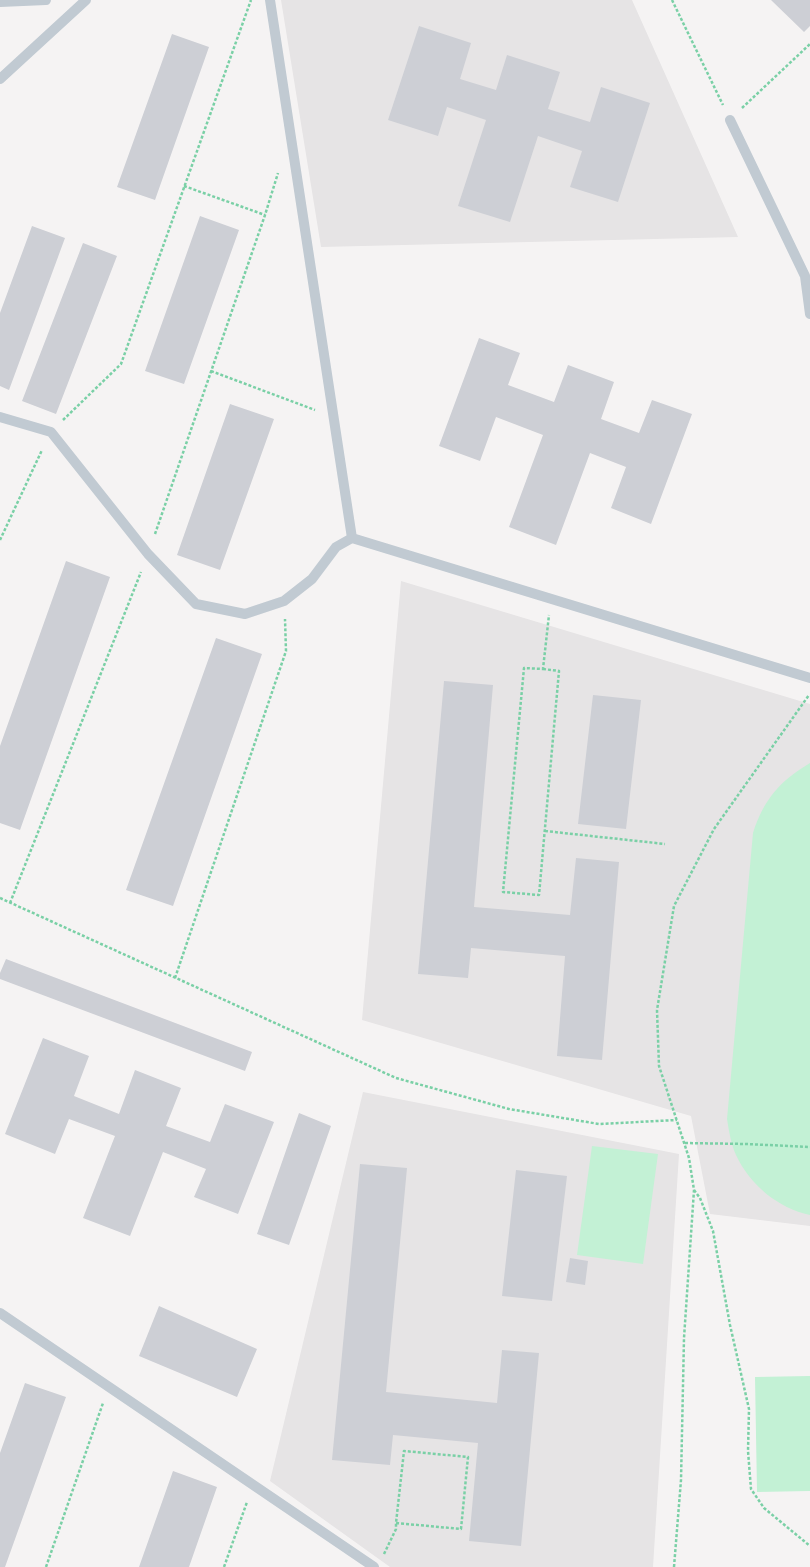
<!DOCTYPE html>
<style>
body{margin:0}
canvas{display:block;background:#f5f3f3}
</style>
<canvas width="810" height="1567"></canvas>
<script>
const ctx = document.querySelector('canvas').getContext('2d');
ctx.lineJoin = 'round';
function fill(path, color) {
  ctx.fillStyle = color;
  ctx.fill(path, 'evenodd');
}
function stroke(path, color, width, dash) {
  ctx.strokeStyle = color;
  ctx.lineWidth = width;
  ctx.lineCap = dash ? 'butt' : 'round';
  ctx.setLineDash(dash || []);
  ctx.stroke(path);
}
fill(new Path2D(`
 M281,0H632L738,237L321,247Z
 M401,581L810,704V1226L710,1214L691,1116L362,1020Z
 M363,1092L679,1154L653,1567H390L270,1481Z`), '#e6e4e5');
fill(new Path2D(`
 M810,763V1215C778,1208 750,1185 736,1155C731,1144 729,1131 727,1119L753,833C764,799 780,781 810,763Z
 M592,1146L658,1154L643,1264L577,1255Z
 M810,1376V1491L757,1492L755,1377Z`), '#c3f1d5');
fill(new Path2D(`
 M771,0H810V26L804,32Z
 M419,26L471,43L460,79L496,90L507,55L560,72L548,109L590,122L601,87L650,103L618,202L570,187L582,151L538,136L510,222L458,206L486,120L447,107L438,136L388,120Z
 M172,34L209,47L155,200L117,187Z
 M200,216L239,230L184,384L145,371Z
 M32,226L65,238L9,390L0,386V313Z
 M83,243L117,256L56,414L22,401Z
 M479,338L520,353L508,385L554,402L568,365L614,382L601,419L639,433L652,400L692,414L651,524L611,508L626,467L590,453L556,545L509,527L543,435L496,417L480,461L439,446Z
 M230,404L274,419L220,570L177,555Z
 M66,561L110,577L20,830L0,823V746Z
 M216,638L262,654L173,906L126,890Z
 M444,681L493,685L474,907L570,915L576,858L619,862L602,1060L557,1056L565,956L471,948L468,978L418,974Z
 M593,695L641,700L626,829L578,824Z
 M6,959L252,1052L245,1071L0,979V973Z
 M43,1038L89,1056L74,1096L119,1114L135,1070L181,1088L166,1126L210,1142L225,1104L274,1122L238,1214L194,1197L206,1169L163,1152L130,1236L83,1218L115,1136L69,1119L55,1154L5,1134Z
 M299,1113L331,1126L289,1245L257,1234Z
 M360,1164L407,1168L386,1392L497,1403L502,1350L539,1353L521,1546L469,1541L478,1443L393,1435L390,1465L332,1460Z
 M516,1170L567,1176L552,1301L502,1296Z
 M570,1258L588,1261L585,1285L566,1282Z
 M159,1306L257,1349L237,1397L139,1356Z
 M25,1383L66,1397L5,1567H0V1453Z
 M173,1471L217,1487L189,1567H139Z`), '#cdcfd5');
stroke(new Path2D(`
 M672,0L723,105
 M742,108L810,44
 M184,186L265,215
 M211,371L315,410
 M63,420L121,364L251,0
 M155,534L265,215L278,173
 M0,540L42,450
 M543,669L559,671L539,895L503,892L524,668L543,669L549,615
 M545,831L665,844
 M0,898L396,1078L509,1109L599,1124L677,1120
 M10,903L141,572
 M175,978L286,651L285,619
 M685,1143L746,1144L810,1147
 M694,1190L700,1198L713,1231L730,1325L749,1409L748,1451L751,1489L764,1508L810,1546
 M384,1554L396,1529V1523L404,1451L468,1457L461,1529L396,1523
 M46,1567L103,1403
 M224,1567L247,1502
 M674,1567L681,1480L684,1338L694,1190L689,1158L659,1066L657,1010L674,906L714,829L809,695`), '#7ad0a6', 2.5, [3, 2]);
stroke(new Path2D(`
 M270,0L352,538L810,678
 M0,2L46,0
 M0,79L86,0
 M730,120L805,276L810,314
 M0,417L51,432L148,554L196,604L245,614L284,601L312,579L336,547L352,538
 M0,1313L374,1567`), '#c1cad2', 10);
</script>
